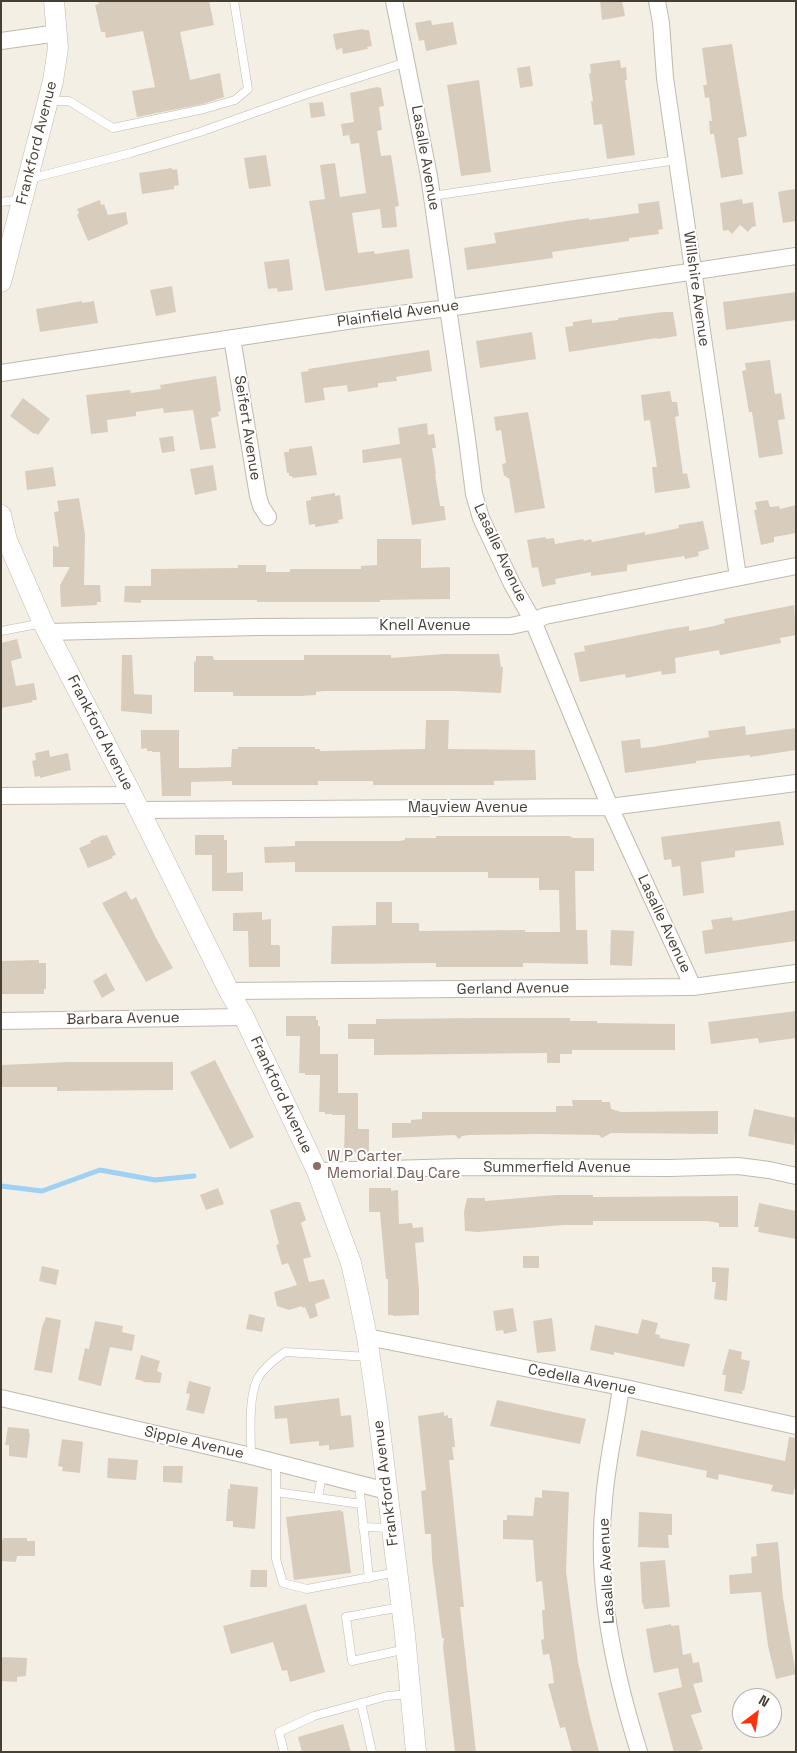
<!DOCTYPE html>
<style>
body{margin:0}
#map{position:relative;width:797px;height:1753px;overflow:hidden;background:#f3efe5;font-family:"Space Grotesk",sans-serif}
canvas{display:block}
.frame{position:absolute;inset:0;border:2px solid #463f34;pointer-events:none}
.north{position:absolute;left:732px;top:1688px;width:50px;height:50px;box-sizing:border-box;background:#fff;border:1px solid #b5b2ae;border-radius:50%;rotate:31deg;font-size:14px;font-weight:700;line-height:20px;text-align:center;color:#463f34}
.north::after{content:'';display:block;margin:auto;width:18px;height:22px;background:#ff3210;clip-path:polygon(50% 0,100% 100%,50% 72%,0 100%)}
</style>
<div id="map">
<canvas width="797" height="1753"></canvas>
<div class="frame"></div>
<div class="north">N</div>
</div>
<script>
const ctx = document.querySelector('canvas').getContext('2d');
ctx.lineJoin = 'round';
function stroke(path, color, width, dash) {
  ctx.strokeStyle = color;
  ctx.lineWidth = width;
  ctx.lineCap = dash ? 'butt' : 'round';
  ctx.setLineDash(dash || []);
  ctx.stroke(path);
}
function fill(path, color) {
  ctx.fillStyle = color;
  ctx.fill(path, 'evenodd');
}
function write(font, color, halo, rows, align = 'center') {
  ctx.font = font + ' "Space Grotesk",sans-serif';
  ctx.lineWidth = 4;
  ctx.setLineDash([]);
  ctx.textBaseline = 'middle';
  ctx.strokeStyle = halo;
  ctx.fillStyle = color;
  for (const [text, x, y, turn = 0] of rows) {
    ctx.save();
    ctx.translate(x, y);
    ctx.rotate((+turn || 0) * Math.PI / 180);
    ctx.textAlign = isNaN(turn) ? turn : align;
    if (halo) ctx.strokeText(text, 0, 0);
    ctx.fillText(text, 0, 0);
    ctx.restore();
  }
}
stroke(new Path2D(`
 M1,1186L42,1191L100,1170L155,1180L194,1176`), '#9ed1f3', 5);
fill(new Path2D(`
 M98,1H209L214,25L180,32L190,80L220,73L224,97L203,104L137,117L132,91L155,87L143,31L106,38L105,32H101L95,5L99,4Z
 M600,1H622L625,16L602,20Z
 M431,20L432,25L453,22L457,44L426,51L424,40L419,41L415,23Z
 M363,29L364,30H369L372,46L367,47L368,49L343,54L342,48L336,50L333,34Z
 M732,44L747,136L738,138L743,174L721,178L714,134H710L709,121H712L709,97L705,98L703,85H707L702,48Z
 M620,60L621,68L626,67L627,80H625L635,155L607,159L602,124L594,125L591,101H593L589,74L591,73L590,64Z
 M530,66L533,86L520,88L517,68Z
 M479,80L491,172L461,176L447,85Z
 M377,87L381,88L384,106L379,107L382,130L377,131L381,156L391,155L399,206L395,207L397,227L382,228L380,209L352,213L358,253L374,251L375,254L409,249L413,278L325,291L309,201L325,199L320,165L335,163L340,197L366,193L359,143L351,144L349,135L343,136L341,124L354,122L350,93Z
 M323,102L325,116L311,118L309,103Z
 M266,155L271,186L249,189L244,158Z
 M172,168V170L177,169L179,185L174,186V189L142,194L139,173Z
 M794,189L796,191V221L783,223L778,192Z
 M742,199L743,204L753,202L756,226L752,227L748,232L740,225L732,234L728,230L723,231L720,203Z
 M100,200L101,205L104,204L108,215L126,212L128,224L88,241L77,215L79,213L77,209Z
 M659,201L663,229L658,230L659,234L629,238V241L552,252L553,258L467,270L464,248L496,243L494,233L567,221L589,218V220L639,213L638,204Z
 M289,259L293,290L278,292L277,288L268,289L264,262Z
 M172,286L176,312L156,316L150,290Z
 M796,292V320L726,330L723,302Z
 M82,301V303L94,301L98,323L40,332L36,309Z
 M663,312H673L677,336L657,339V338L569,352L565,327L573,326V322L592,319V323L618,320V318Z
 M532,332L536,359L480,368L476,341Z
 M429,350L432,371L396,377L397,381L378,383V387L348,392L347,385L323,388L325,400L305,403L301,372L309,371L308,369Z
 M770,360L775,394L781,393L785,419L778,420L783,454L759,458L752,412H749L742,371L746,370L745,363Z
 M216,376L221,411L218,412L219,416L211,418L216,448L200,450L193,410L164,413L163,408L136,412V416L107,420L108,432L91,434L86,395L130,390L131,393L161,389L160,385Z
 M670,391L672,402H677L679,416L675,417L683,474L687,473L690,488L655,493L652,467H657L650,420L644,421L641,395Z
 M23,398L50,419L38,435L35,433L34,434L10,416Z
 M528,412L545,508L515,513L509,478H507L506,476H504L502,464L506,463L501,430L496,431L494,417Z
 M427,423L428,435L434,434L436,448H432L436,473L435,474L440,506H444L446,520L412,525L401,458L363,463L362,450L400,444L398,428Z
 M173,436L175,451L162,453L159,438Z
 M312,446L317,475L293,478L292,476H289V473H287L284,452H289V449Z
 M213,465L217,490L195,495L190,469Z
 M53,467L56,486L27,490L25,471Z
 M335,493V496L340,495L343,519L338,520L339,523L315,527V524L309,525L306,501L311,500V497Z
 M79,498L85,534L84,585H100L101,602H97V605L61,607L60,585L70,567H53V546L59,547L54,512L59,511L57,501Z
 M768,500L770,507L779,506L780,509L796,505V533L774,537V542L761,545L754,510H757L755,502Z
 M703,521L709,549L698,552L699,556L685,559L684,556L627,565V571L613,573L591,576V572L566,577L555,579L556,584L542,587L538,567L532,568L527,540L545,537L546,539L554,538L555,544L583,539L584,541L591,539L592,542L645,532V535L679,528L678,525Z
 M377,539H421V568L450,567V599L380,600V602H257V600H141V603L124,602L125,586H151V569L238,568V565H266V572H290V569H361V566L377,565Z
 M794,605L796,635L780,638L781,643L720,655L719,650L675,658L676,673L662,675L661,671L626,678L625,674L580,682L574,653L585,651L584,646L670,629L689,626V631L714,626L725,623L724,619Z
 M17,639L22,658L11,661L16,686L34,683L37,700H32L33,702L1,708V643Z
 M444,654H499L501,667H503L501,693L455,691H323L316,692V695L301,696H233V692H194V662L196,661V656H213L214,660H304V655H391V658Z
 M122,655H132L134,694L152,695V714L121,711Z
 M426,720H449L448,749L535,750L536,780L494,781V785H373V781H318V785H232V781L191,782V796H162L160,752H152V751H147V748L141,749V730H179V768H194L231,767L232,749H238V747H315V749H320V751L425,749Z
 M745,726L746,735L796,728V750L750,757V755L696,761V763L625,773L621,741L640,739L641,748L653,747L709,737L708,731Z
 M49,750L50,757L68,753L71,770L40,778V776L35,777L32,761L36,760L35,753Z
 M780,821L784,845L735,851V857L701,862L704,893L683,896L680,866L672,867L671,859L664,860L661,837Z
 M103,835V836L107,835L116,855L112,856L113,858L88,868L79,848L91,843L90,841Z
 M195,835H224V840H227V873L243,872V891H212V855H195Z
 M436,836H569L573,838H593L594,840V871H575L576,930H587L588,964L523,963V967H436V963L331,964L332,926L376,925V902H392V923H419V931L525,930V932H560L559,890H539V878H488V872H295V862L265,863L264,847L295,846V841H400L405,840V838H436Z
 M126,891L131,900L136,897L156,938L173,968L146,982L102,903Z
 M796,910V941L705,954L702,931L713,929L711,920L732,917L733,921Z
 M262,912V920L271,919V945H279L280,947V967H249L248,931H233V913Z
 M611,930L634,931L632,966L610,965Z
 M39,960V963H46V989H44V994H1V961Z
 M106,973L115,990L102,998L93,981Z
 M796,1011V1038L759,1043L758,1038L711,1044L708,1022Z
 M286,1016H316V1020H318V1026H320V1054H338V1093H358V1129H369V1152H363L358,1156L354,1152H344L345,1115H332V1114H325V1112H319L320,1075H305V1073H299L300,1036H286Z
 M483,1018H570V1021H597V1023L675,1024V1050H572V1054H560V1063H547V1053L374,1055V1039H348V1024H376V1019Z
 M215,1060L254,1137L230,1149L190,1072Z
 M69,1062H173V1090L57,1091V1087H1V1065Z
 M572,1100H602V1102H610L611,1109L621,1112L718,1111V1134L611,1133L602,1138L599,1135L539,1134L469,1135L462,1136L459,1139L455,1135L392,1138V1123H411V1120L422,1119V1112H556V1106H573Z
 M754,1109L796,1118L794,1145L748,1136Z
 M218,1188L224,1204L206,1210L200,1195Z
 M369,1188H391V1191L398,1190L399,1224L412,1223L413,1228L423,1227L424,1242L415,1243L419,1290V1315L393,1316V1315H388V1279H386L380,1212H369Z
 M556,1195H593V1197L738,1196V1227H719V1223L707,1221H593V1225H564L478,1232L465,1231L464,1212L467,1198H485V1201Z
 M295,1202H300L306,1220L301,1223L311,1257L303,1259L309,1282L324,1279L330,1298L315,1304L318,1316L310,1319L305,1307L302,1308V1306L289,1310L277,1306L274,1292L297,1285L288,1263L282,1265L276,1245L279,1244L270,1210Z
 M759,1203L796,1211V1239L758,1232L759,1227H754Z
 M523,1256H539V1268H523Z
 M42,1266L59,1270L56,1285L39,1281Z
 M712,1267L729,1268L727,1301L714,1299L716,1282H712Z
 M513,1308L517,1331L504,1334L503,1330L496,1331L493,1311Z
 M249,1314L265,1318L262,1332L246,1329Z
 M46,1317L61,1320L52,1373L34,1370L42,1327Z
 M552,1318L556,1351L537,1353L533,1321Z
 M642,1319L658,1323L655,1334L660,1335V1338L690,1344L684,1367L614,1352V1355L590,1350L595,1325L638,1334Z
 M95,1321L123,1326L122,1332L135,1335L132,1351L110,1347L101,1386L78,1380L85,1348L89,1349Z
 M729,1349L742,1352L741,1359L750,1361L744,1391L742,1390V1394L724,1391L726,1375H722Z
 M141,1355L160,1361L157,1371L162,1373L160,1383L143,1382V1381L135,1379Z
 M189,1381L211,1387L204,1414L186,1410L190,1394L186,1393Z
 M339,1398L341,1416L351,1415L354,1447L329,1450V1445L319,1446V1441L290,1444L287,1418L275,1419L274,1406Z
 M497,1400L586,1419L580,1444L490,1426Z
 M444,1412V1416L448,1415V1418H452L455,1447H452L454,1460H449L464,1607H460L476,1752H455L443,1647L444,1638H442L432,1560L431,1534H425L421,1491L426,1490L418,1416Z
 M8,1427L29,1429V1434H30L27,1458L9,1456V1445H5Z
 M641,1430L785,1461L789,1437L796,1438V1481L793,1495L771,1491L773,1485L719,1474L718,1480L706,1477L707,1471L636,1456Z
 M62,1439L83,1442L80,1473L62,1471L63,1467L58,1466Z
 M108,1458L138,1460L136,1480L107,1478Z
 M163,1466H183L182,1483L163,1482Z
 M230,1484L258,1487L255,1529L233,1527V1521H226L228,1489H230Z
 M542,1490L569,1492L566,1571L578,1662L589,1713L599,1752H572L565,1727L560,1728L548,1684L554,1683L552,1668L549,1654L543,1655L541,1640L544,1639L542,1610H545L542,1581L536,1582L533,1540L503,1539V1520H507V1515L533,1516L535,1497L542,1498Z
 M341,1510V1512L343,1511L351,1573L294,1580L286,1517Z
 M639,1512L672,1514V1535H668L669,1548L638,1547Z
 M3,1538H27V1541H35V1556H17L16,1562L1,1561V1540H3Z
 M778,1542L783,1598L796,1674L776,1679L768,1646L761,1592L730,1594L729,1575L752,1573L751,1557L757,1556L756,1544Z
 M665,1560L670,1607L644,1609L643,1603L642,1604L640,1562Z
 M251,1570H267V1587H250Z
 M306,1604L325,1672L290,1682L287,1670L282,1671L273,1642L231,1654L223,1626Z
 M671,1624V1626L679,1625L683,1655L691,1653L693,1663L699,1662L703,1682L693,1684L702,1712L691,1715L703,1749L695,1752H674L658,1693L682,1687L678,1668L654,1673L651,1659L646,1629Z
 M3,1657L27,1658L26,1676L17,1677V1682L1,1681V1659Z
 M343,1724L351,1752H302L298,1737Z`), '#d8cdbd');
const service = new Path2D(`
 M49,101H69L113,128L204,109L235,100L248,89L234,1
 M29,179L131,153L200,132L307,94L407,62
 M432,196L677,160
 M1,202L21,199
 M1,631L43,623
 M251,1456C251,1434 248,1400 257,1380C262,1369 275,1359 285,1352L369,1357
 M276,1463V1559L283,1583L307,1589L397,1572
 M359,1484L369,1578
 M276,1492L361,1504
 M318,1498L322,1474
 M363,1527L391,1528
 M401,1607L346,1617L352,1661L406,1649
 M361,1703L372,1752
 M284,1752L279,1732L314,1716L387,1696L410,1694`);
const minor = new Path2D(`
 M394,1L429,176L467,439L474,494L481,518L512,584L533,621L610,807L693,987
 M657,1L661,23L665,78L738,577
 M1,41L58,33
 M232,338L258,496L261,506L268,517
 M1,373L360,319L448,308L796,256
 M47,632L257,627L511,626L533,621L545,616L796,566
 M1,796L132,795
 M139,810L610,807L796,783
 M229,991L693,987L796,973
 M1,1021L244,1017
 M317,1171L460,1167L669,1168L738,1166L769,1170L796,1176
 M367,1337L621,1387L796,1426
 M621,1387C616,1425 607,1462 604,1500C595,1584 614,1672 639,1752
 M1,1398L251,1456L387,1491`);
const tertiary = new Path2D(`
 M1,282L53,81L58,48L54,1
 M1,515L7,540L43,623L132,795L229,991L244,1017L317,1171L351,1263L359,1298L367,1337L377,1406L405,1635L416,1752`);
stroke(service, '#c2b9aa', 9);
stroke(minor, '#c2b9aa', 18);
stroke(tertiary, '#c2b9aa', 21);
stroke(service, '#fff', 8);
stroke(minor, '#fff', 16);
stroke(tertiary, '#fff', 20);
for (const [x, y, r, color] of [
 [317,1166,5,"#8d6e63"]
]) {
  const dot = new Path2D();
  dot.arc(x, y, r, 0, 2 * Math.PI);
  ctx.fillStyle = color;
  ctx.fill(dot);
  stroke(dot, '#fff', 2);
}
write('15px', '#463f34', '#fff', [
 ["Frankford Avenue",37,143,-76],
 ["Lasalle Avenue",425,158,80],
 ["Willshire Avenue",696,289,82],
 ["Plainfield Avenue",398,314,-8],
 ["Seifert Avenue",247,428,81],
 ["Lasalle Avenue",500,553,65],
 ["Knell Avenue",425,626],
 ["Frankford Avenue",100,733,63],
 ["Mayview Avenue",468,808],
 ["Lasalle Avenue",664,924,65],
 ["Gerland Avenue",513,989,-1],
 ["Barbara Avenue",123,1019,-1],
 ["Frankford Avenue",281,1095,65],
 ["Summerfield Avenue",557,1168],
 ["Cedella Avenue",582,1380,11],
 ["Sipple Avenue",194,1443,13],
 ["Frankford Avenue",386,1483,-97],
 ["Lasalle Avenue",607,1571,-93]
]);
write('15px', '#785e54', '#fff', [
 ["W P Carter",327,1157],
 ["Memorial Day Care",327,1174]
], 'left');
</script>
